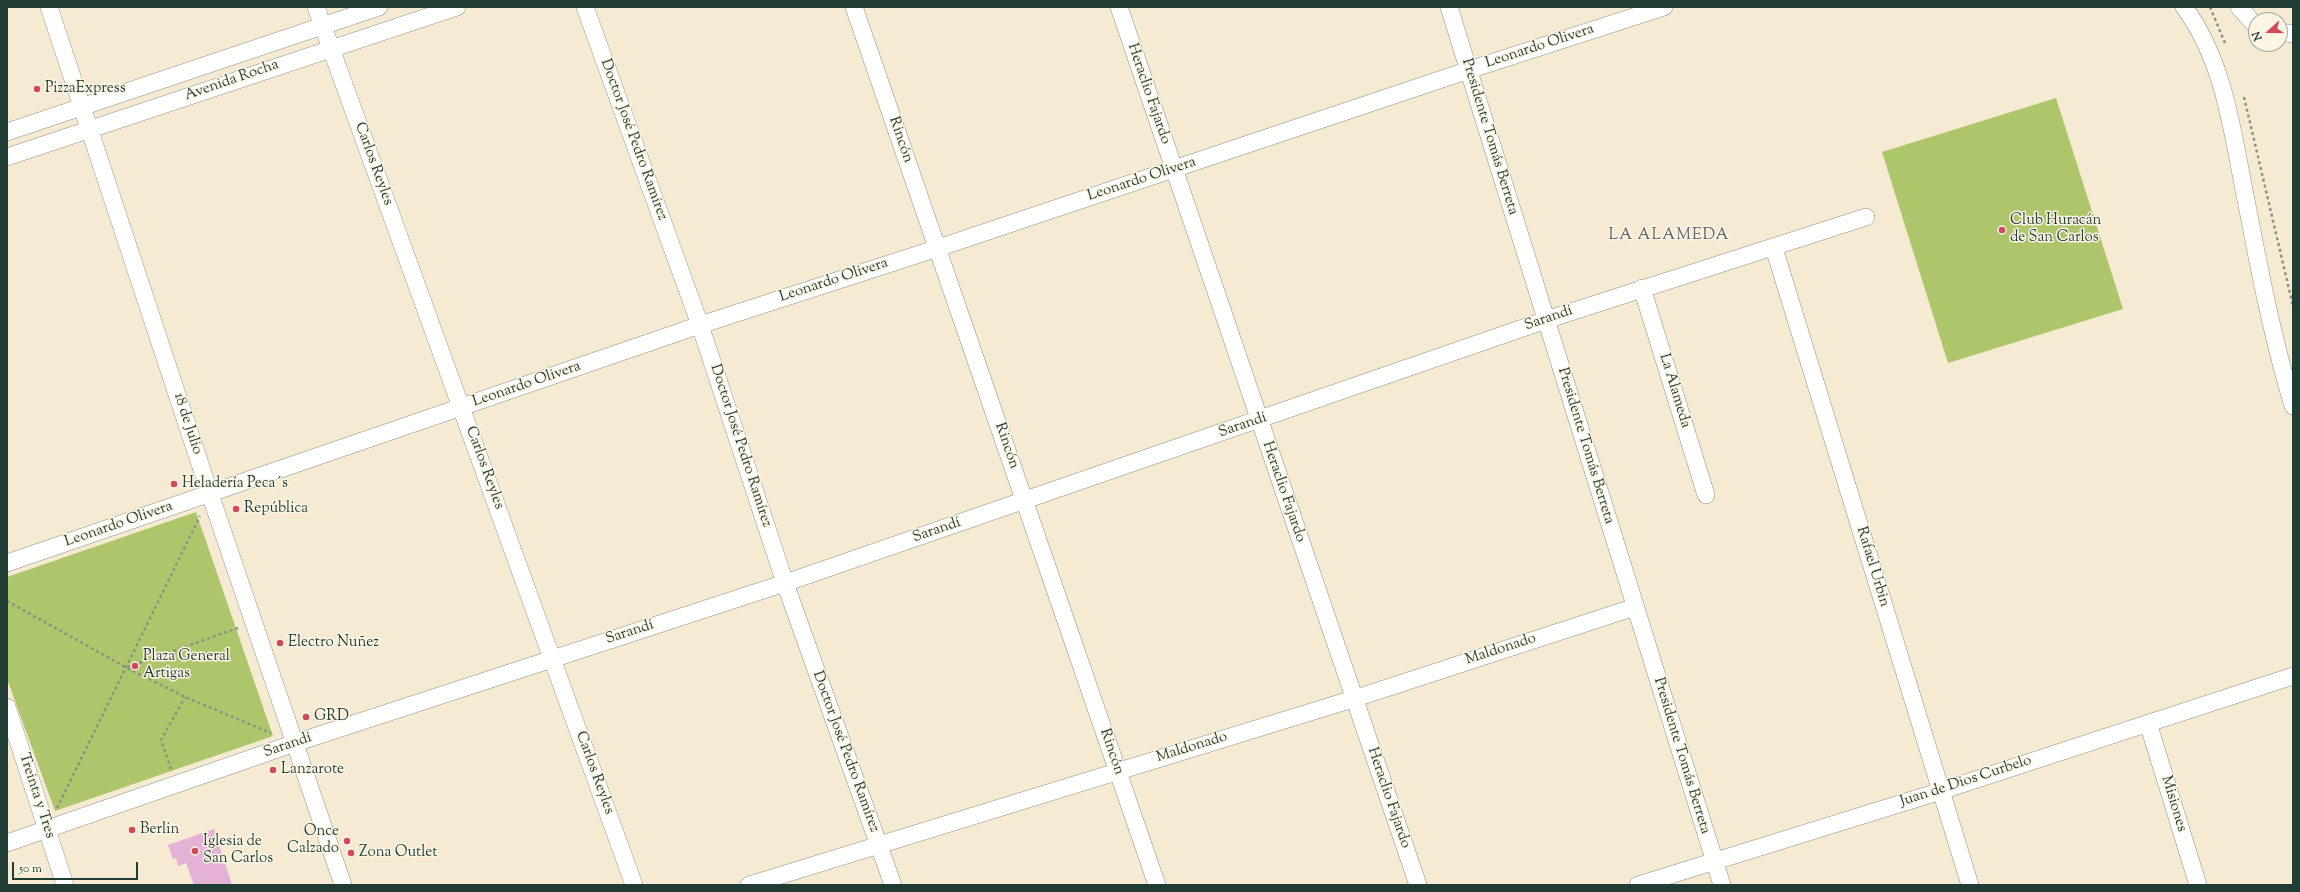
<!DOCTYPE html>
<meta charset="utf-8">
<style>
body{margin:0}
#map{position:relative;width:2300px;height:892px;overflow:hidden;background:#f7ead3;font-family:"Sorts Mill Goudy",serif}
canvas{display:block}
.frame{position:absolute;inset:0;border:8px solid #1f3d34;pointer-events:none}
.north{position:absolute;left:2248px;top:12px;width:40px;height:40px;box-sizing:border-box;background:#fcf5e5;border:1px solid #a4ab9e;border-radius:50%;rotate:249deg;font-size:11px;font-weight:700;line-height:16px;text-align:center;color:#1f3d34}
.north::after{content:'';display:block;margin:auto;width:14px;height:18px;background:#d1495b;clip-path:polygon(50% 0,100% 100%,50% 72%,0 100%)}
.scale{position:absolute;left:12px;top:862px;width:126px;height:18px;box-sizing:border-box;border:2px solid #1f3d34;border-top:0;padding-left:5px;font-size:12px;line-height:14px;white-space:nowrap;color:#1f3d34;-webkit-text-stroke:3px #fcf5e5;paint-order:stroke}
</style>
<div id="map">
<canvas width="2300" height="892"></canvas>
<div class="frame"></div>
<div class="north">N</div>
<div class="scale">50 m</div>
</div>
<script>
const ctx = document.querySelector('canvas').getContext('2d');
ctx.lineJoin = 'round';
function fill(path, color) {
  ctx.fillStyle = color;
  ctx.fill(path, 'evenodd');
}
function stroke(path, color, width, dash) {
  ctx.strokeStyle = color;
  ctx.lineWidth = width;
  ctx.lineCap = dash ? 'butt' : 'round';
  ctx.setLineDash(dash || []);
  ctx.stroke(path);
}
function write(font, color, halo, rows, align = 'center') {
  ctx.font = font + ' "Sorts Mill Goudy",serif';
  ctx.lineWidth = 3;
  ctx.setLineDash([]);
  ctx.textBaseline = 'middle';
  ctx.strokeStyle = halo;
  ctx.fillStyle = color;
  for (const [text, x, y, turn = 0] of rows) {
    ctx.save();
    ctx.translate(x, y);
    ctx.rotate((+turn || 0) * Math.PI / 180);
    ctx.textAlign = isNaN(turn) ? turn : align;
    if (halo) ctx.strokeText(text, 0, 0);
    ctx.fillText(text, 0, 0);
    ctx.restore();
  }
}
fill(new Path2D(`
 M2056,98L2123,309L1948,363L1882,152Z
 M196,512L273,736L55,811L7,679V577Z`), '#aec66b');
fill(new Path2D(`
 M214,829L232,885H194L186,863L178,866L176,858L173,859L168,845Z`), '#e4b1d7');
const minor = new Path2D(`
 M49,7L210,494L343,885
 M316,7L634,885
 M585,7L700,325L785,583L893,885
 M854,7L1157,885
 M1119,7L1418,885
 M1449,7L1722,885
 M2184,7C2226,63 2233,138 2247,205C2260,273 2273,340 2293,406
 M2239,7L2256,26
 M2280,32L2293,34
 M7,132L379,7
 M7,157L457,7
 M1774,248L1970,885
 M1642,288L1706,495
 M7,563L700,325L938,248L1469,70L1664,7
 M7,707L65,885
 M2148,723L2198,885
 M7,843L295,743L785,583L1546,320L1866,217
 M749,885L1353,699L1635,607
 M1638,885L1941,791L2293,676`);
stroke(minor, '#8b9484', 18);
stroke(new Path2D(`
 M2210,7L2225,43
 M2244,97L2293,306
 M7,601L127,668L185,697L271,733
 M128,667L238,628
 M171,769L161,740L185,697
 M57,808L200,516`), '#8b9484', 2.5, [3, 3]);
stroke(minor, '#fff', 17);
for (const [x, y, r, color] of [
 [37,89,4,"#d1495b"],
 [2002,230,4,"#d1495b"],
 [174,484,4,"#d1495b"],
 [236,509,4,"#d1495b"],
 [280,643,4,"#d1495b"],
 [135,666,4,"#d1495b"],
 [306,717,4,"#d1495b"],
 [273,770,4,"#d1495b"],
 [132,830,4,"#d1495b"],
 [347,841,4,"#d1495b"],
 [195,851,4,"#d1495b"],
 [351,853,4,"#d1495b"]
]) {
  const dot = new Path2D();
  dot.arc(x, y, r, 0, 2 * Math.PI);
  ctx.fillStyle = color;
  ctx.fill(dot);
  stroke(dot, '#fcf5e5', 1.5);
}
write('15px', '#1f3d34', '#fcf5e5', [
 ["Leonardo Olivera",1540,47,-18],
 ["Avenida Rocha",232,81,-19],
 ["Heraclio Fajardo",1148,94,71],
 ["Presidente Tomás Berreta",1489,137,73],
 ["Doctor José Pedro Ramírez",633,140,70],
 ["Rincón",900,140,71],
 ["Carlos Reyles",373,164,70],
 ["Leonardo Olivera",1142,180,-18],
 ["Leonardo Olivera",834,281,-18],
 ["Sarandí",1549,319,-19],
 ["Leonardo Olivera",527,385,-19],
 ["La Alameda",1674,391,73],
 ["18 de Julio",187,424,72],
 ["Sarandí",1243,426,-19],
 ["Doctor José Pedro Ramírez",740,446,72],
 ["Rincón",1006,446,71],
 ["Presidente Tomás Berreta",1585,446,73],
 ["Carlos Reyles",484,468,70],
 ["Heraclio Fajardo",1283,492,71],
 ["Leonardo Olivera",119,525,-19],
 ["Sarandí",937,531,-19],
 ["Rafael Urbin",1872,567,73],
 ["Sarandí",630,633,-18],
 ["Maldonado",1501,650,-18],
 ["Sarandí",288,746,-19],
 ["Maldonado",1192,748,-17],
 ["Doctor José Pedro Ramírez",845,752,70],
 ["Rincón",1111,752,71],
 ["Presidente Tomás Berreta",1681,756,73],
 ["Carlos Reyles",594,773,70],
 ["Juan de Dios Curbelo",1966,782,-18],
 ["Treinta y Tres",36,796,72],
 ["Heraclio Fajardo",1388,798,71],
 ["Misiones",2173,804,73]
]);
write('15px', '#1f3d34', '#fcf5e5', [
 ["PizzaExpress",45,89],
 ["Club Huracán",2010,221],
 ["de San Carlos",2010,238],
 ["Heladería Peca´s",182,484],
 ["República",244,509],
 ["Electro Nuñez",288,643],
 ["Plaza General",143,657],
 ["Artigas",143,674],
 ["GRD",314,717],
 ["Lanzarote",281,770],
 ["Berlin",140,830],
 ["Once",339,832,"right"],
 ["Calzado",339,849,"right"],
 ["Iglesia de",203,842],
 ["San Carlos",203,859],
 ["Zona Outlet",359,853]
], 'left');
ctx.letterSpacing = '1px';
write('16px', '#64666d', '#fcf5e5', [
 ["LA ALAMEDA",1669,236]
]);
ctx.letterSpacing = '0px';
</script>
